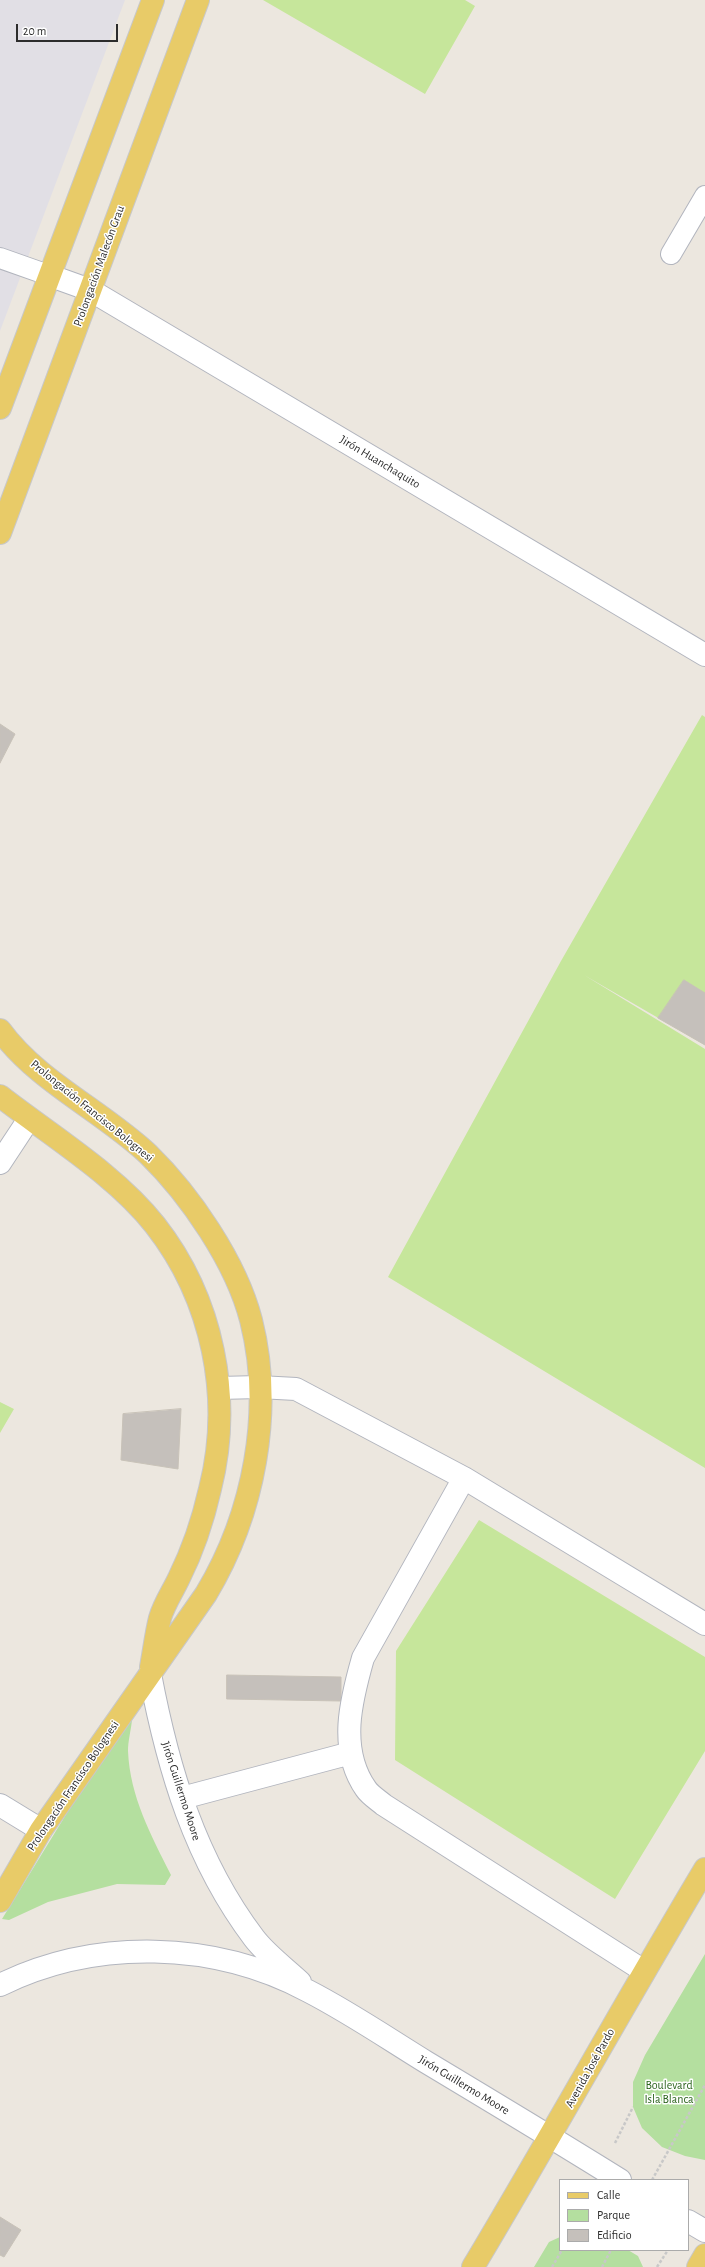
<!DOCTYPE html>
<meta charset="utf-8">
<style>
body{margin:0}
#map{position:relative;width:705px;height:2267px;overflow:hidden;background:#ece7df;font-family:"Alegreya Sans",sans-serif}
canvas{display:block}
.legend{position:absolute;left:559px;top:2179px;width:130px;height:72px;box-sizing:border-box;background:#fff;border:1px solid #ababab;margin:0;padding:5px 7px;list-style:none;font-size:12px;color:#2c2c2c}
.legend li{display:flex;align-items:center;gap:8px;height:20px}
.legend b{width:20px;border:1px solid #ababab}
.scale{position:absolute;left:16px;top:24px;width:102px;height:18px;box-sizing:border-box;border:2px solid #2c2c2c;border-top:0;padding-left:5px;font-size:12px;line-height:14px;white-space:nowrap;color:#2c2c2c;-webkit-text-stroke:3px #fff;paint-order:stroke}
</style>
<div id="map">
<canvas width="705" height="2267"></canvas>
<ul class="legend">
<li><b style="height:5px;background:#e8cb68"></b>Calle</li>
<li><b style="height:11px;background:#b4df9f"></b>Parque</li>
<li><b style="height:11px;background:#c5c0bb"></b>Edificio</li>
</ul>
<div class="scale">20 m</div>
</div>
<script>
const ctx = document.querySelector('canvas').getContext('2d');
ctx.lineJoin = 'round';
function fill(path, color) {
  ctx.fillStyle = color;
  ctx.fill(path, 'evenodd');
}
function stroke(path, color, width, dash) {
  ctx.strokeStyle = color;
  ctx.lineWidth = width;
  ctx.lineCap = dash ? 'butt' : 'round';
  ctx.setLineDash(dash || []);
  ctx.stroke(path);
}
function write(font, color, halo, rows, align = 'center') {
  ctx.font = font + ' "Alegreya Sans",sans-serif';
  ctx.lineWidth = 3;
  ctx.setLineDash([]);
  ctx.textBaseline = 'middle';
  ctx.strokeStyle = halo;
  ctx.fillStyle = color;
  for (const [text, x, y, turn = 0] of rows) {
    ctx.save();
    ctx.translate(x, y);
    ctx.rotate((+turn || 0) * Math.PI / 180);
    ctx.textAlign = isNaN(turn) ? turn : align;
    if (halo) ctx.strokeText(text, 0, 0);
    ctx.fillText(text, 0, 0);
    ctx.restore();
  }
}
fill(new Path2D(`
 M0,0H125L0,331Z`), '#e1dfe5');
fill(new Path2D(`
 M127,1715L132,1720C131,1730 128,1741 128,1751C130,1797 151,1835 171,1875L165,1885L117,1884L48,1902L9,1920L2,1919Z
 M705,1954V2160L685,2156L662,2147L642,2128L633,2107V2082L645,2055Z
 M560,2237V2250H628L638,2256L643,2267H534L549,2242Z`), '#b4df9f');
fill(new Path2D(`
 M263,0H465L475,6L425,94Z
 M702,715L705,717V1045L584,975L705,1049V1468L388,1277L561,961Z
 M0,1402L14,1409L0,1433Z
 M479,1520L705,1657V1751L615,1899L395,1760L396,1651Z`), '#c6e69b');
const building = new Path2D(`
 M0,724L15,734L0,763Z
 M684,980L705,993V1045L658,1018Z
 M181,1409L178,1469L121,1460L123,1414Z
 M227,1675L341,1677V1701L227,1699Z
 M0,2217L21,2230L4,2257L0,2255Z`);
fill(building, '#c5c0bb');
stroke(building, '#c8c2b8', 1);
const service = new Path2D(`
 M671,254L705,196
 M0,258L51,276`);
const pedestrian = new Path2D(`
 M0,1163L29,1119`);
const minor = new Path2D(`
 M51,276L90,290L705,655
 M219,1388L259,1387L296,1389L464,1478L705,1624
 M464,1478L363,1658C351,1700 338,1749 366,1789C370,1795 378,1800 384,1805L644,1971
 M182,1798L351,1753
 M0,1805L41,1830`);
const secondary = new Path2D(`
 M150,1674C168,1769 195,1860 254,1938C266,1954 285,1968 300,1982
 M0,1985C96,1938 214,1941 308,1991C349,2012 387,2038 426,2062C491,2101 556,2140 620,2180
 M688,2221L705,2231`);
const primary = new Path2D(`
 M0,408L153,0
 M0,533L198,0
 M0,1030C38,1082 101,1110 148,1154C190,1195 236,1262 251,1320C274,1411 254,1514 206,1594L41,1830L0,1901
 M0,1096C50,1135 116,1175 155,1225C213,1299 233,1398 210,1489C203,1520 193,1550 179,1578C173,1591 164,1604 160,1618C156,1634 154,1651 151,1667
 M473,2267C552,2135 626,2001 705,1869
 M698,2267L705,2255`);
stroke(service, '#b2b5be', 22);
stroke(pedestrian, '#b2b5be', 24);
stroke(minor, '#b2b5be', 24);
stroke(secondary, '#b2b5be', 24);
stroke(primary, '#c8c8c8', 24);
stroke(new Path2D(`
 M615,2143L633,2107
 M652,2180L705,2085
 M552,2267L562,2250
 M602,2267L611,2250
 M657,2267L668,2250`), '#c8c8c8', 2.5, [3, 2]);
stroke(service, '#fff', 20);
stroke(pedestrian, '#fff', 22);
stroke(minor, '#fff', 22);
stroke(secondary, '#fff', 22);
stroke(primary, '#e8cb68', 22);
write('12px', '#2c2c2c', '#fff', [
 ["Prolongación Malecón Grau",99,266,-70],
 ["Jirón Huanchaquito",380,462,31],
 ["Prolongación Francisco Bolognesi",92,1111,39],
 ["Prolongación Francisco Bolognesi",73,1786,-56],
 ["Jirón Guillermo Moore",181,1791,72],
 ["Avenida José Pardo",590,2068,-61],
 ["Jirón Guillermo Moore",464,2085,31]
]);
write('12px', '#2d651f', '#fff', [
 ["Boulevard",669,2085],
 ["Isla Blanca",669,2099]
]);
</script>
